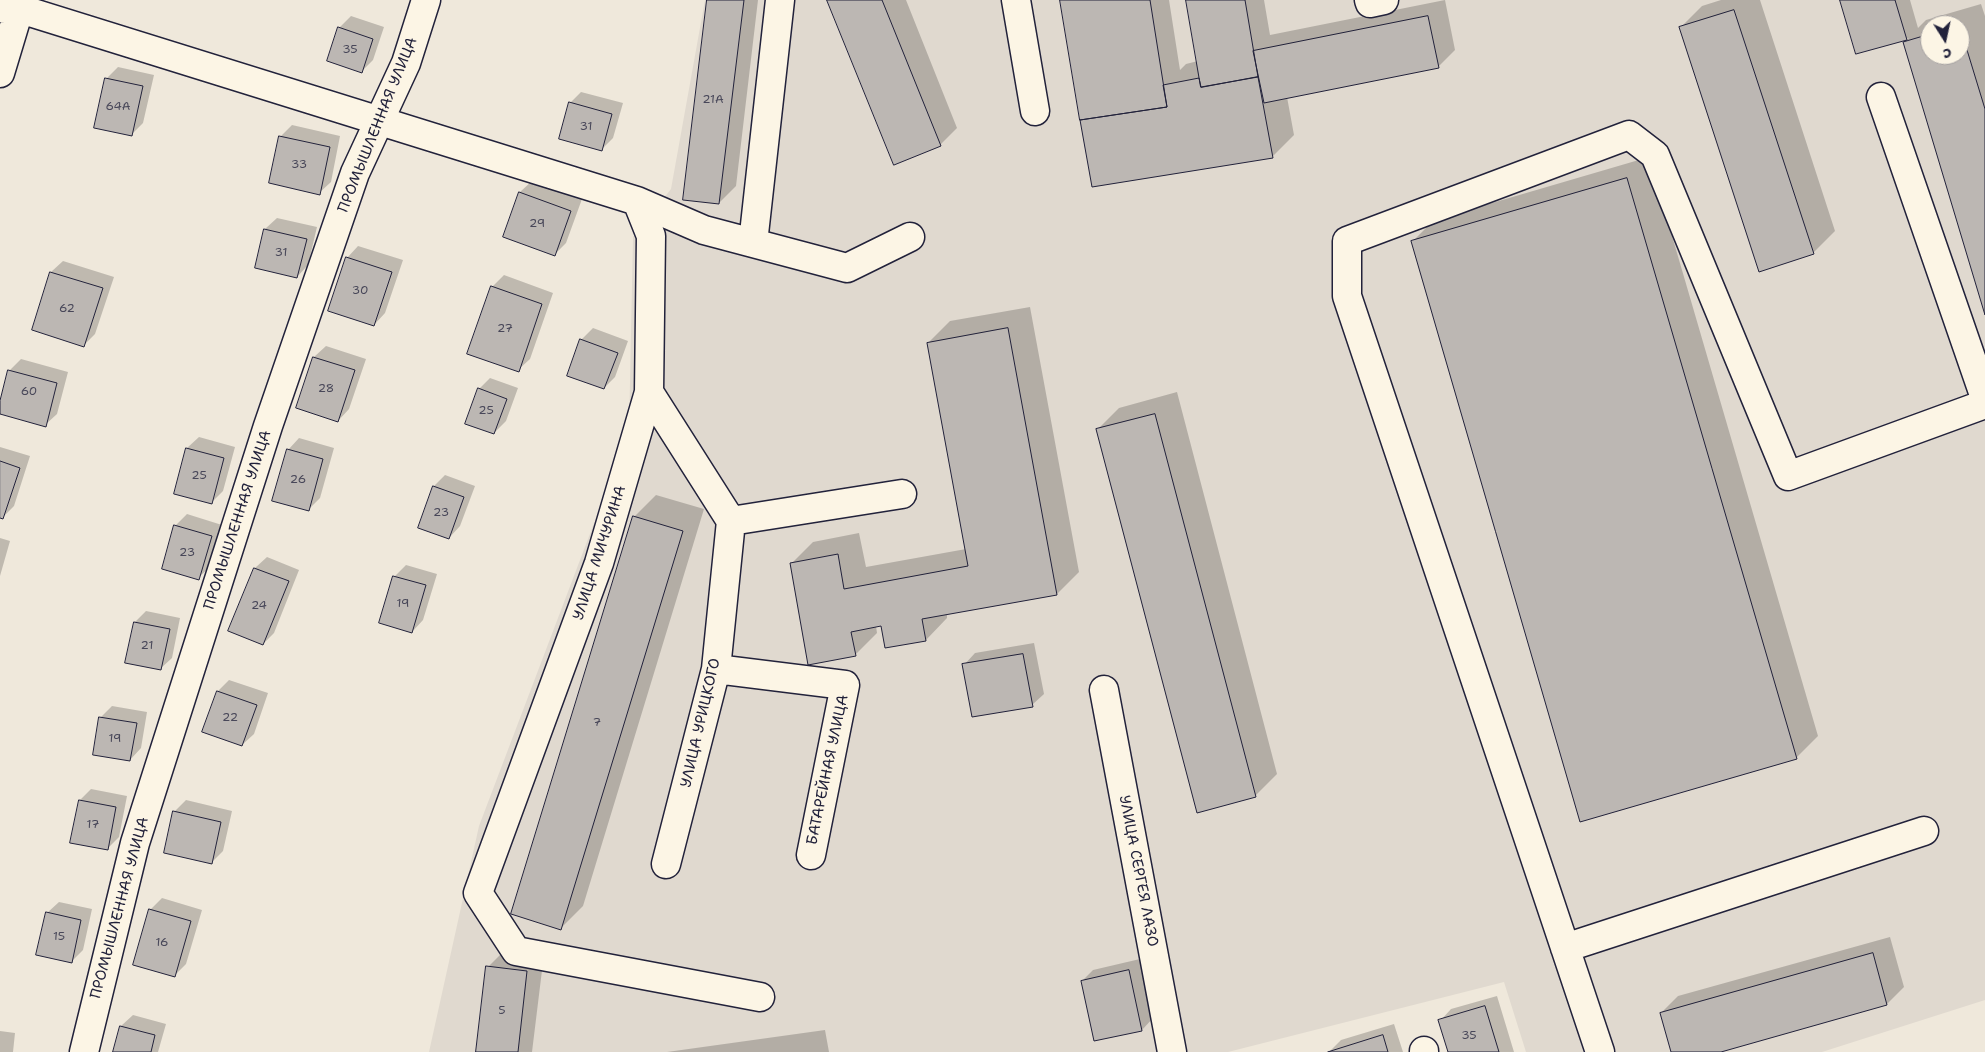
<!DOCTYPE html>
<meta charset="utf-8">
<style>
body{margin:0}
#map{position:relative;width:1985px;height:1052px;overflow:hidden;background:#efe8db;font-family:"Shantell Sans",sans-serif}
canvas{display:block}
.north{position:absolute;left:1920px;top:15px;width:50px;height:50px;box-sizing:border-box;background:#fcf5e5;border:1px solid #a5a1a1;border-radius:50%;rotate:170deg;font-size:14px;font-weight:700;line-height:20px;text-align:center;color:#22223b}
.north::after{content:'';display:block;margin:auto;width:18px;height:22px;background:#22223b;clip-path:polygon(50% 0,100% 100%,50% 72%,0 100%)}
</style>
<div id="map">
<canvas width="1985" height="1052"></canvas>
<div class="north">С</div>
</div>
<script>
const ctx = document.querySelector('canvas').getContext('2d');
ctx.lineJoin = 'round';
function fill(path, color) {
  ctx.fillStyle = color;
  ctx.fill(path, 'evenodd');
}
function stroke(path, color, width, dash) {
  ctx.strokeStyle = color;
  ctx.lineWidth = width;
  ctx.lineCap = dash ? 'butt' : 'round';
  ctx.setLineDash(dash || []);
  ctx.stroke(path);
}
function write(font, color, halo, rows, align = 'center') {
  ctx.font = font + ' "Shantell Sans",sans-serif';
  ctx.lineWidth = 4;
  ctx.setLineDash([]);
  ctx.textBaseline = 'middle';
  ctx.strokeStyle = halo;
  ctx.fillStyle = color;
  for (const [text, x, y, turn = 0] of rows) {
    ctx.save();
    ctx.translate(x, y);
    ctx.rotate((+turn || 0) * Math.PI / 180);
    ctx.textAlign = isNaN(turn) ? turn : align;
    if (halo) ctx.strokeText(text, 0, 0);
    ctx.fillText(text, 0, 0);
    ctx.restore();
  }
}
fill(new Path2D(`
 M705,0H1985V1000L1822,1052H1526L1504,982L1228,1052H429L479,826L629,431L633,237L671,189ZM1930,25H1960V55H1930Z`), '#e0d9cf');
fill(new Path2D(`
 M708,0H758L736,186L719,203Z
 M829,0H906L957,128L940,145Z
 M1062,0H1169L1180,70L1186,64L1198,61L1187,0H1264L1270,35L1445,0L1455,50L1438,67L1287,97L1294,135L1272,157L1093,186Z
 M1721,0H1760L1835,231L1813,253L1680,28L1702,6Z
 M1841,0H1910L1918,28L1926,20L1981,4L1985,16V311L1904,42L1909,38L1857,53ZM1930,25H1960V55H1930Z
 M351,16L384,27L373,60L362,71L339,28Z
 M118,67L154,75L143,123L131,135L106,79Z
 M581,92L623,103L613,138L602,149L570,103Z
 M292,125L340,136L331,182L319,193L280,137Z
 M1649,157L1818,736L1796,758L1412,242L1434,220Z
 M532,181L582,199L566,243L555,254L504,236L520,192Z
 M277,218L317,227L308,265L297,277L265,229Z
 M358,246L403,260L385,313L374,325L347,258Z
 M63,261L114,277L95,334L84,345L33,329L51,272Z
 M504,275L553,293L530,359L518,370L492,287Z
 M1030,307L1079,572L1057,594L947,614V618L926,640L883,625L876,626L877,633L855,655L791,564L813,542L859,533L866,567L966,549L928,343L950,321Z
 M593,328L628,341L615,377L604,388L581,340Z
 M326,346L366,359L349,409L338,421L298,407L314,357Z
 M21,359L68,372L57,414L45,425L0,413V406L9,371Z
 M490,378L518,388L506,421L494,433L479,389Z
 M1177,392L1277,774L1255,796L1097,430L1119,408Z
 M199,437L235,447L223,491L212,502L187,448Z
 M299,438L334,448L320,498L309,509L288,450Z
 M0,447L30,456L14,506L2,518L0,517Z
 M445,475L475,486L460,526L449,538L434,486Z
 M656,495L704,509L583,906L561,928L634,517Z
 M187,514L222,525L210,567L198,578L175,526Z
 M0,538L10,541L0,576Z
 M267,557L299,570L274,633L263,644L230,631L255,568Z
 M406,565L437,574L423,620L412,632L394,577Z
 M146,611L180,618L172,658L160,669L135,622Z
 M1034,643L1044,694L1032,705L964,665L975,653Z
 M229,680L268,693L254,734L242,745L203,731L218,691Z
 M112,706L147,712L141,748L130,760L100,718Z
 M91,789L127,796L119,837L107,849L80,800Z
 M186,800L232,811L223,851L212,862L174,812Z
 M162,898L202,910L186,964L174,976L150,910Z
 M59,902L92,909L83,950L71,962L47,913Z
 M1890,937L1904,987L1887,1004L1716,1052H1672L1661,1013L1678,996Z
 M505,950L544,954L532,1052H477L488,967Z
 M1140,959L1153,1018L1142,1030L1082,981L1093,970Z
 M1497,996L1514,1052H1449L1440,1021L1451,1009Z
 M133,1015L166,1024L158,1052H114L121,1026Z
 M1394,1024L1403,1052H1329L1341,1040Z
 M825,1030L829,1052H667Z
 M0,1031L15,1033L13,1052H0Z`), '#0003');
const building = new Path2D(`
 M707,0H744L719,204L683,200Z
 M827,0H882L941,146L894,165Z
 M1060,0H1150L1167,107L1080,120Z
 M1186,0H1245L1258,77L1201,87Z
 M1840,0H1895L1907,40L1856,54Z
 M1734,10L1814,254L1759,272L1679,27Z
 M1428,16L1439,68L1264,103L1253,51Z
 M338,27L373,39L362,73L327,61Z
 M1960,27L1985,109V315L1903,42L1930,34V55H1960Z
 M1258,77L1273,158L1092,187L1080,120L1167,107L1163,85L1199,78L1201,87Z
 M105,78L143,86L132,136L94,128Z
 M569,102L612,114L602,151L559,139Z
 M279,136L330,147L320,195L269,183Z
 M1627,178L1797,759L1580,822L1411,241Z
 M519,192L571,211L555,256L503,237Z
 M264,229L307,239L297,278L255,268Z
 M346,257L392,272L374,326L328,311Z
 M50,272L103,288L84,347L32,330Z
 M491,286L542,304L519,372L467,354Z
 M1008,328L1057,595L922,619L926,641L885,648L881,626L851,632L856,656L808,665L790,563L838,554L844,589L968,566L927,343Z
 M580,339L618,353L604,389L567,376Z
 M313,357L355,370L338,422L296,408Z
 M8,370L57,383L46,427L0,414V401Z
 M478,388L507,399L494,434L465,424Z
 M1155,414L1256,797L1197,813L1096,429Z
 M186,448L224,458L212,504L174,494Z
 M287,449L323,459L309,511L272,501Z
 M0,461L20,468L3,519L0,518Z
 M433,486L464,497L449,539L418,528Z
 M633,516L683,531L561,930L511,914Z
 M174,525L212,536L199,580L162,569Z
 M254,568L289,581L263,645L228,631Z
 M393,576L426,585L412,633L379,623Z
 M134,622L170,629L161,670L125,663Z
 M1023,654L1033,707L972,717L962,664Z
 M217,691L257,705L242,746L202,732Z
 M99,717L137,723L130,761L93,755Z
 M79,800L116,807L108,850L70,843Z
 M173,811L221,822L212,864L164,853Z
 M149,909L191,921L175,977L133,965Z
 M46,912L81,920L72,963L36,955Z
 M1873,953L1887,1005L1721,1052H1671L1660,1013Z
 M486,966L527,971L518,1052H476Z
 M1129,970L1142,1031L1094,1041L1081,981Z
 M1485,1006L1499,1052H1448L1438,1020Z
 M120,1026L155,1035L151,1052H113Z
 M1383,1035L1388,1052H1328Z`);
fill(building, '#bcb7b3');
stroke(building, '#22223b', 1);
const minor = new Path2D(`
 M1016,0L1035,111
 M1369,0L1370,3L1384,0
 M0,8L20,9L637,201L704,230L847,268L910,237
 M0,73L22,0
 M1881,97L1985,398
 M637,201L651,236L649,392L599,563L478,893L516,951L760,997
 M753,243L780,0
 M649,392L731,521
 M731,521L902,494
 M716,669L845,685L811,855
 M1104,690L1172,1052
 M666,864L716,669L731,521
 M1565,948L1924,831
 M1424,1051V1052
 M84,1052L135,843L268,426L355,173L406,63L426,0
 M1600,1052L1347,296V241L1629,135L1655,155L1788,476L1985,404`);
stroke(minor, '#22223b', 31);
stroke(minor, '#fcf5e5', 28);
write('12px', '#484759', null, [
 ["35",350,50],
 ["21А",713,100],
 ["64А",118,107],
 ["31",586,127],
 ["33",299,165],
 ["29",537,224],
 ["31",281,253],
 ["30",360,291],
 ["62",67,309],
 ["27",505,329],
 ["28",326,389],
 ["60",29,392],
 ["25",486,411],
 ["25",199,476],
 ["26",298,480],
 ["23",441,513],
 ["23",187,553],
 ["19",403,604],
 ["24",259,606],
 ["21",147,646],
 ["22",230,718],
 ["7",597,723],
 ["19",115,739],
 ["17",93,825],
 ["15",59,937],
 ["16",162,943],
 ["5",502,1011],
 ["35",1469,1036]
]);
write('15px', '#22223b', '#fcf5e5', [
 ["ПРОМЫШЛЕННАЯ УЛИЦА",378,125,-68],
 ["ПРОМЫШЛЕННАЯ УЛИЦА",238,520,-72],
 ["УЛИЦА МИЧУРИНА",600,553,-72],
 ["УЛИЦА УРИЦКОГО",701,723,-77],
 ["БАТАРЕЙНАЯ УЛИЦА",828,770,-78],
 ["УЛИЦА СЕРГЕЯ ЛАЗО",1138,871,79],
 ["ПРОМЫШЛЕННАЯ УЛИЦА",120,908,-75]
]);
</script>
